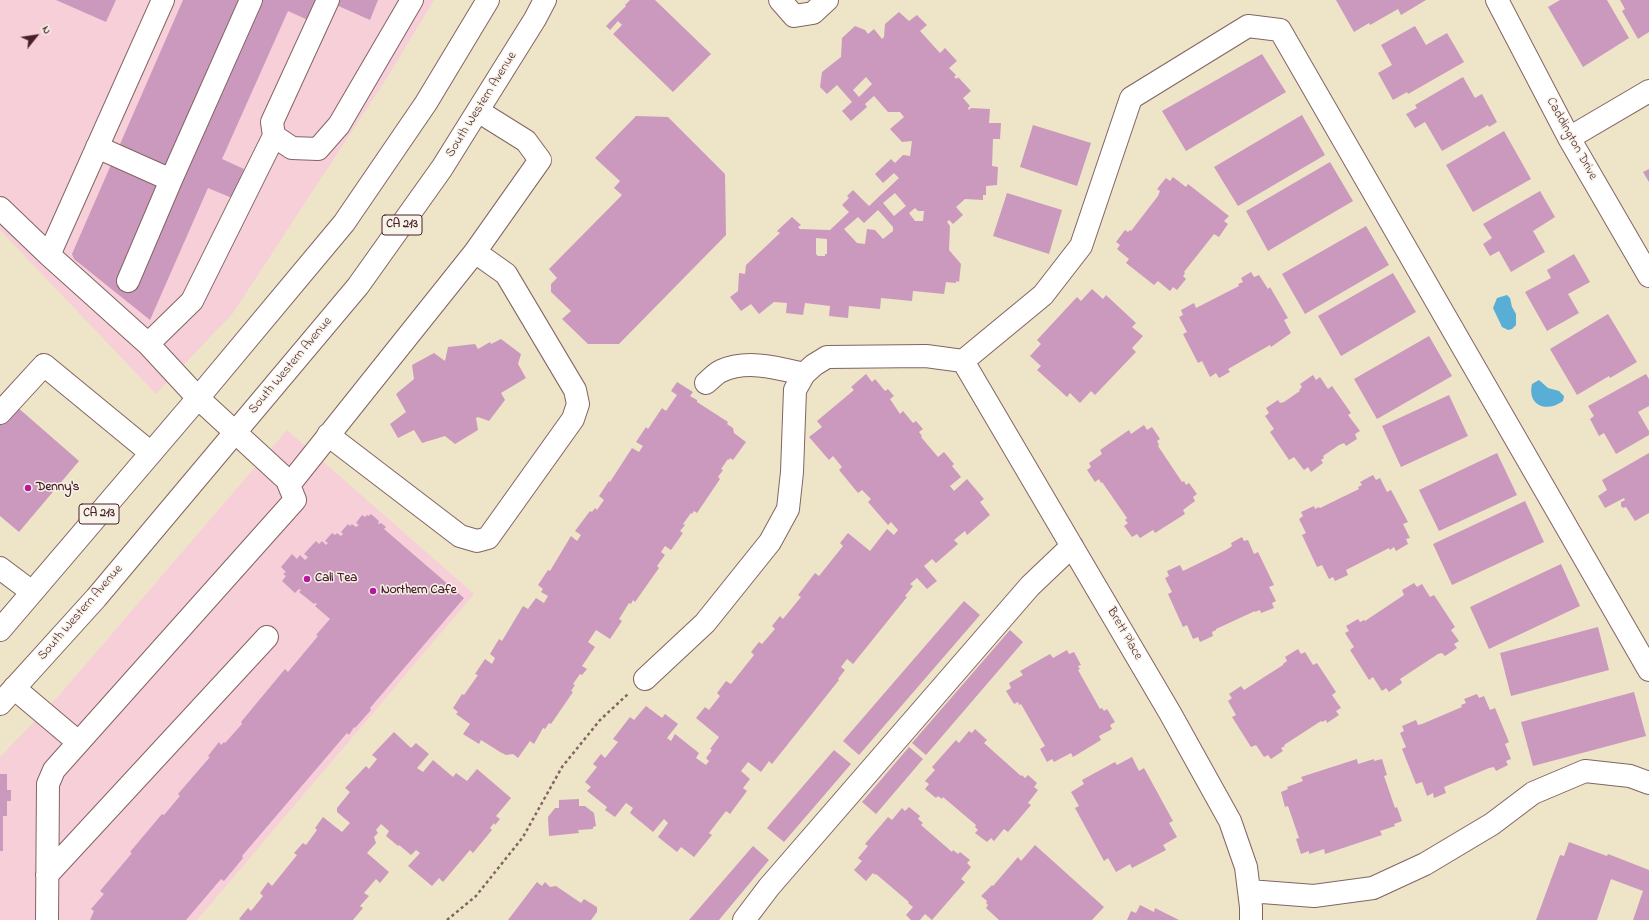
<!DOCTYPE html>
<style>
body{margin:0}
#map{position:relative;width:1649px;height:920px;overflow:hidden;background:#eee4c8;font-family:"Indie Flower",sans-serif}
canvas{display:block}
.north{position:absolute;left:16px;top:16px;width:40px;height:40px;-webkit-text-stroke:3px #f7f3e8;paint-order:stroke;rotate:60deg;font-size:11px;font-weight:700;line-height:16px;text-align:center;color:#4a1f2b}
.north::after{content:'';display:block;margin:auto;width:14px;height:18px;background:#4a1f2b;clip-path:polygon(50% 0,100% 100%,50% 72%,0 100%)}
</style>
<div id="map">
<canvas width="1649" height="920"></canvas>
<div class="north">N</div>
</div>
<script>
const ctx = document.querySelector('canvas').getContext('2d');
ctx.lineJoin = 'round';
function fill(path, color) {
  ctx.fillStyle = color;
  ctx.fill(path, 'evenodd');
}
function stroke(path, color, width, dash) {
  ctx.strokeStyle = color;
  ctx.lineWidth = width;
  ctx.lineCap = dash ? 'butt' : 'round';
  ctx.setLineDash(dash || []);
  ctx.stroke(path);
}
function write(font, color, halo, rows, align = 'center') {
  ctx.font = font + ' "Indie Flower",sans-serif';
  ctx.lineWidth = 3;
  ctx.setLineDash([]);
  ctx.textBaseline = 'middle';
  ctx.strokeStyle = halo;
  ctx.fillStyle = color;
  for (const [text, x, y, turn = 0] of rows) {
    ctx.save();
    ctx.translate(x, y);
    ctx.rotate((+turn || 0) * Math.PI / 180);
    ctx.textAlign = isNaN(turn) ? turn : align;
    if (halo) ctx.strokeText(text, 0, 0);
    ctx.fillText(text, 0, 0);
    ctx.restore();
  }
}
fill(new Path2D(`
 M0,0H434L388,76L233,313L156,394L0,230Z
 M287,430L474,594L197,920H0V757L55,700Z`), '#f6cfd8');
fill(new Path2D(`
 M1507,295L1510,298L1512,307L1516,314V325L1512,329L1508,330L1502,327L1493,308L1497,298Z
 M1539,380L1548,388L1559,391L1564,396L1563,401C1547,413 1527,406 1532,384Z`), '#59aed5');
fill(new Path2D(`
 M56,0H116L106,22Z
 M183,0H319L310,21L288,11L222,159L244,169L232,198L208,188L150,320L74,259L72,254Z
 M325,0H378L370,20Z
 M630,0H655L711,54L673,92L613,34L622,25L618,21L610,30L606,26L626,6L625,5Z
 M1336,0H1426L1401,15L1398,9L1370,25L1369,23L1354,32Z
 M1560,0H1607L1629,38L1583,67L1548,7Z
 M1620,0H1649V32L1638,39L1622,11L1625,9Z
 M899,12L909,21L917,15L927,25L920,31L940,53L945,48L957,61L949,68L956,75L954,77L957,79L958,77L971,91L963,98L970,106L968,108L969,110L971,108L990,109L989,123H1001L1000,139H993L992,166L998,167L997,185L986,186V195H983V200L965,199L956,207L963,215L953,224L949,220L947,222L950,226L949,250L961,264L959,282L956,281V283L946,282L944,294L913,291L912,301L881,298L880,309L849,306L848,318L829,316L830,306L805,303L803,315L786,313L787,303L774,302L759,314L751,304L741,311L730,297L738,291L739,273L745,274L746,265L780,233L777,231L792,217L801,225L798,227L800,229L830,230L849,212L842,205L849,198L847,196L853,190L869,206L899,178L894,173L883,183L875,174L891,159L895,163L903,155L910,156L912,141L902,142L890,129L904,117L900,112H888L874,96L865,104L867,107L851,121L842,111L852,102L837,85L827,94L820,87L822,72L841,57L842,38L855,26L865,30L868,34L874,29L882,39L884,37L885,24ZM866,77L872,84L859,97L853,90ZM895,193L906,206L894,216L883,203ZM915,208L918,211H924L923,221H915L909,213ZM878,210L893,227V231L883,239L875,230L867,229L865,244L857,243L844,229L858,217L864,223ZM816,238L827,239V254H825V256H818L816,254Z
 M1415,26L1426,45L1447,33L1464,62L1408,94L1407,92L1393,100L1378,73L1392,65L1381,45Z
 M1262,54L1286,92L1186,151L1162,111Z
 M1463,77L1475,98L1482,94L1497,122L1489,127L1488,125L1442,151L1425,122L1415,128L1406,114L1417,108L1415,105Z
 M1302,115L1325,155L1238,206L1214,167Z
 M636,116L668,117L725,174L726,235L619,344H588L562,319L571,311L551,292V284L557,278L549,269L622,195L614,188L620,181L595,158Z
 M1033,125L1091,143L1077,186L1020,167Z
 M1504,131L1531,179L1473,212L1446,165Z
 M1330,162L1353,201L1268,251L1246,211Z
 M1649,169V182L1643,172Z
 M1173,177L1186,187L1188,184L1229,216L1224,221L1228,224L1219,237L1214,234L1184,272L1185,273L1183,276L1186,279L1177,290L1173,287L1170,291L1158,281L1154,285L1126,263L1129,259L1117,249L1120,245L1116,242L1125,230L1128,232L1130,230L1131,231L1158,196L1160,191L1157,189L1166,178L1170,181Z
 M1540,191L1555,217L1533,231L1545,252L1511,272L1499,251L1490,256L1483,244L1492,238L1483,224Z
 M1007,193L1062,210L1049,254L993,236Z
 M1366,226L1389,265L1305,314L1282,274Z
 M1574,254L1590,282L1568,294L1579,313L1547,331L1525,292L1551,278L1547,270Z
 M1251,272L1254,277L1259,275L1268,289L1270,287L1288,318L1284,320L1291,333L1271,347L1270,345L1228,369L1230,372L1219,378L1216,373L1210,377L1202,361L1198,363L1183,334L1187,332L1179,317L1183,315L1181,310L1194,303L1196,308L1239,286L1238,284L1243,282L1241,278Z
 M1393,273L1416,312L1341,356L1318,316Z
 M1092,289L1103,299L1106,295L1136,323L1132,327L1143,336L1132,348L1136,352L1095,395L1091,391L1080,403L1070,393L1067,397L1037,370L1041,366L1030,356L1041,344L1037,340L1077,297L1081,301Z
 M1608,314L1637,362L1610,378L1609,376L1577,395L1550,349Z
 M1429,336L1452,376L1377,419L1354,379Z
 M501,339L521,354L518,364L526,378L501,393L505,400L489,421L478,417L476,418L478,430L455,444L445,436L422,443L414,430L398,438L390,424L406,412L396,394L414,379L412,365L434,353L445,361L448,347L475,344L478,349L490,342L491,344Z
 M866,374L872,382L875,379L885,391L888,389L894,396L890,399L900,414L903,411L913,423L916,421L923,429L919,432L922,436L921,437L938,457L944,452L954,464L952,466L961,477L950,486L954,491L967,479L984,499L980,502L990,515L967,535L965,531L954,540L958,544L936,563L932,559L924,566L937,581L927,589L917,578L910,584L913,586L905,596L907,597L853,664L847,659L841,667L845,670L838,679L839,680L772,764L769,761L761,772L748,762L741,771L750,779L743,788L747,791L730,814L726,811L709,833L712,835L694,857L681,847L677,852L658,837L668,823L664,819L653,832L630,813L633,808L626,803L615,817L605,810L607,807L587,791L591,787L585,782L597,767L593,764L601,754L605,758L618,742L613,739L630,717L634,720L646,706L662,718L665,714L678,724L667,738L671,741L675,734L699,753L696,758L706,765L709,761L706,758L712,750L710,749L719,737L696,718L705,707L709,710L720,696L717,693L726,681L731,684L754,655L751,652L759,642L762,644L775,629L772,626L780,616L783,619L801,597L798,595L815,573L819,576L843,546L840,543L848,533L870,551L887,529L894,535L898,530L891,522L888,525L868,502L871,499L862,490L858,493L839,470L842,467L833,456L829,460L809,437L822,427L817,421L854,390L851,387Z
 M1646,374L1649,379V406L1638,412L1649,431V435L1616,454L1604,433L1599,436L1590,419L1594,416L1588,406Z
 M1313,375L1316,380L1320,377L1328,389L1332,386L1351,413L1348,415L1360,431L1355,434L1357,439L1346,446L1344,443L1339,445L1323,456L1324,458L1321,460L1323,463L1311,472L1308,467L1304,470L1294,457L1289,460L1270,432L1274,429L1265,416L1269,413L1266,408L1278,400L1280,403L1284,402L1300,391L1299,390L1302,387L1300,384Z
 M677,382L693,392L690,396L697,400V402L728,422L727,424L733,428L734,433L746,442L733,460L730,458L729,460L728,459L721,469L723,470L718,477L720,479L697,513L694,511L692,514L691,513L683,524L685,525L680,531L683,533L671,550L665,546L661,552L665,555L657,566L659,568L635,602L633,600L631,604L629,603L619,619L622,621L610,639L596,630L588,642L595,647L582,666L587,669L582,675L580,674L573,684L575,685L571,691L573,692L551,724L549,723L545,729L543,728L534,744L530,741L518,758L513,754L506,755L500,752L481,740L479,744L463,734L470,724L456,714L458,712L453,708L462,694L464,695L478,675L475,674L485,659L492,664L495,658L490,654L499,639L502,641L523,606L528,609L536,598L544,603L548,596L541,592L543,589L538,585L548,570L550,571L571,536L577,541L581,535L575,531L590,511L592,512L595,508L597,510L604,500L599,496L609,481L610,482L632,448L639,452L643,446L636,442L646,427L648,429L662,408L666,411L677,395L671,391Z
 M1449,395L1468,436L1401,467L1382,426Z
 M16,406L79,461L19,532L0,516V425Z
 M1144,425L1147,430L1152,427L1160,439L1157,441L1159,445L1158,446L1182,482L1184,481L1186,485L1189,483L1197,494L1193,497L1195,501L1183,510L1185,514L1155,533L1153,530L1140,538L1137,534L1132,537L1124,526L1128,523L1125,520L1127,518L1102,482L1101,483L1099,479L1095,482L1087,470L1091,467L1089,463L1102,454L1100,450L1129,430L1131,434Z
 M1497,453L1517,495L1439,531L1419,490Z
 M1649,453V513L1635,521L1626,507L1623,508L1621,506V502L1625,500L1624,498L1605,508L1598,496L1607,490L1602,480Z
 M1373,475L1376,480L1380,478L1387,492L1391,490L1408,522L1403,524L1410,538L1406,539L1408,544L1396,551L1394,547L1390,550L1389,548L1346,570L1348,575L1335,581L1333,577L1329,579L1322,565L1317,567L1302,535L1306,533L1299,519L1303,516L1301,512L1314,506L1315,509L1319,507L1320,508L1359,489L1358,487L1362,485L1360,482Z
 M1525,501L1544,542L1452,585L1433,544Z
 M371,514L379,521L378,523L379,524L381,523L386,527L384,529L464,598L370,708L371,710L355,728L354,727L349,735L347,733L242,856L243,858L224,881L221,879L186,920H90L94,911L91,909L104,894L100,891L132,853L130,852L162,814L164,815L180,796L178,794L210,757L208,756L219,742L221,745L224,742L225,743L242,724L241,722L285,669L288,672L318,636L316,635L330,619L315,606L317,604L315,603L314,604L299,592L301,590L299,589L295,593L282,581L286,576L283,574L286,572L281,567L292,554L297,559L300,555L305,560L308,557L304,554L316,541L319,544L322,541L326,545L328,543L325,541L332,533L335,535L337,533L341,536L343,534L341,532L348,524L350,526L352,524L356,527L359,525L356,523L362,515L365,517L367,515L369,516Z
 M1242,537L1244,541L1248,540L1254,554L1258,552L1274,585L1269,587L1276,601L1272,603L1274,608L1261,613L1260,610L1255,612V611L1216,629V630L1212,632L1213,636L1200,642L1198,637L1193,639L1187,625L1183,627L1168,594L1172,592L1165,578L1169,576L1167,571L1180,565L1183,571L1226,550L1232,546L1231,543Z
 M1561,564L1580,606L1489,649L1470,607Z
 M1414,583L1417,587L1422,584L1430,597L1434,595L1455,627L1451,630L1459,641L1454,644L1457,648L1445,656L1442,653L1438,654L1400,679L1402,683L1389,692L1386,688L1382,691L1373,677L1369,680L1350,650L1354,647L1345,633L1349,631L1346,626L1358,619L1360,622L1364,620L1365,621L1404,595L1402,590Z
 M964,601L980,615L859,755L843,741Z
 M1598,627L1609,670L1511,696L1500,653Z
 M1010,630L1023,642L926,755L912,743Z
 M1298,649L1301,654L1305,652L1313,665L1317,663L1336,692L1332,695L1341,708L1336,711L1339,715L1327,723L1326,720L1322,722L1321,721L1284,745L1285,746L1281,748L1283,751L1271,759L1268,755L1264,757L1256,745L1251,747L1232,717L1236,715L1228,701L1232,698L1229,694L1241,686L1244,690L1283,665V664L1287,661L1285,657Z
 M1067,650L1069,654L1074,652L1081,665L1078,666L1080,669L1078,670L1100,709L1102,708L1104,711L1107,709L1115,722L1110,725L1112,729L1099,736L1101,740L1073,757L1071,753L1054,762L1052,759L1047,762L1040,749L1045,746L1021,704L1019,705L1018,702L1014,704L1006,691L1011,688L1009,683L1023,675L1020,671L1050,654L1053,658Z
 M1634,692L1646,736L1533,766L1521,722Z
 M1477,694L1479,698L1484,696L1490,710L1495,708L1509,742L1505,744L1511,759L1506,761L1508,765L1496,771L1494,767L1489,768L1444,787L1446,793L1434,798L1433,793L1427,796L1422,782L1416,784L1402,749L1406,747L1400,733L1404,731L1402,726L1416,720L1418,725L1422,724L1462,707L1461,705L1466,703L1464,699Z
 M975,729L987,740L984,743L1021,776L1022,775L1025,778L1028,775L1037,783L1034,787L1038,790L1028,803L1031,805L1008,832L1004,829L994,841L991,838L987,842L975,833L978,830L975,827L976,825L943,797L942,799L938,796L936,798L925,789L929,784L925,781L935,770L932,767L956,740L959,743L969,731L972,733Z
 M394,732L411,748L416,743L429,754L417,768L423,772L433,760L453,777L456,773L467,781L477,769L511,798L496,816L500,819L495,825L494,823L490,828L492,830L473,853L470,850L443,882L439,878L432,886L408,866L420,853L416,850L411,855L399,845L398,846L386,836L389,831L381,824L376,830L378,833L374,837L376,843L367,853L389,872L380,883L376,879L364,893L369,896L360,906L363,908L353,920H241L239,919L248,908L251,911L263,896L260,893L268,882L272,886L297,855L294,853L303,843L306,845L317,830L315,828L323,817L342,832L350,823L337,812V808L350,792L345,788L366,766L369,769L377,759L372,755Z
 M909,747L923,759L876,814L862,802Z
 M834,750L851,764L784,842L767,828Z
 M1132,757L1139,771L1144,768L1173,821L1169,823L1177,837L1163,845L1166,850L1132,868L1130,864L1116,872L1108,858L1104,861L1075,808L1079,806L1071,792L1084,784L1082,780L1115,762L1117,765Z
 M1357,759L1358,764L1374,759V761L1382,759L1387,775L1384,776L1395,808L1397,807L1402,821L1394,824L1395,826L1380,831L1382,835L1325,854L1324,849L1309,854V851L1301,854L1296,839L1299,838L1288,806L1285,807L1281,792L1288,789L1287,787L1303,781L1301,777Z
 M0,774H7V790H11V801H7V816H3V851H0Z
 M579,799V806H585L594,813L596,826L593,827V829L578,830L579,833L549,836L548,817L555,808H559V800Z
 M909,807L920,816L918,819L923,823L921,825L952,852L953,850L958,854L960,852L970,860L967,863L971,867L961,879L965,882L932,920L925,914L920,920H911L906,915L913,907L908,903L909,902L876,874L875,875L873,873L866,881L854,870L862,861L858,858L868,846L865,844L888,817L892,820L902,808L905,811Z
 M1569,842L1607,856L1608,854L1649,870V920H1633L1643,891L1611,879L1597,920H1536L1560,855L1564,856Z
 M1035,845L1104,907L1092,920H999L986,908L988,905L986,903L987,901L981,896L992,885L993,886L1018,857L1021,861Z
 M753,846L769,860L719,920H689Z
 M537,882L542,886L545,882L550,887L556,886L581,903L584,899L597,907V912L591,920H508Z
 M1140,905L1154,912L1155,908L1179,920H1127L1131,911L1136,913Z`), '#cb99bd');
const minor = new Path2D(`
 M328,0L272,122L274,136L292,148L318,149L339,125L412,0
 M780,0L794,16L813,13L827,0
 M1497,0L1569,138L1649,276
 M1569,138L1649,91
 M97,147L171,180
 M0,208L49,255
 M128,281L171,180L251,0
 M148,344L192,301L274,136
 M963,361L1170,713L1230,821L1246,867L1251,907V920
 M706,383C711,379 716,373 721,371C747,359 778,368 804,374
 M0,413L44,365L151,453
 M328,435L460,536L477,541L488,538L573,419L578,404L575,390L506,274L475,252
 M289,485L475,252L540,160L526,141L478,111
 M0,568L32,592
 M645,679L705,623L770,542L788,509L792,472L795,390L804,374L814,365L827,357L926,356L963,361L1043,295L1081,246L1131,98L1248,26L1280,30L1649,670
 M14,688L78,742
 M47,875L267,637
 M1249,891L1314,896L1373,888L1425,864L1492,824L1533,793L1585,771L1630,776L1649,783
 M47,920L48,784L54,770L295,500L287,480L198,398L148,344L49,255L163,0
 M744,920L769,887L1030,586L1072,546`);
const major = new Path2D(`
 M0,630L198,398L344,223L426,103L488,0
 M0,704L96,598L358,286L442,168L535,19L545,0`);
stroke(minor, '#836462', 24);
stroke(major, '#836462', 24);
stroke(new Path2D(`
 M447,920L476,896L523,837L562,767L600,720L628,694`), '#836462', 2.5, [3, 3]);
stroke(minor, '#fff', 22);
stroke(major, '#fff', 22);
for (const [x, y, r, color] of [
 [28,488,4,"#b5179e"],
 [307,579,4,"#b5179e"],
 [373,591,4,"#b5179e"]
]) {
  const dot = new Path2D();
  dot.arc(x, y, r, 0, 2 * Math.PI);
  ctx.fillStyle = color;
  ctx.fill(dot);
  stroke(dot, '#f7f3e8', 1.5);
}
for (const [x, y, w] of [
 [402,225,40],
 [99,514,40]
]) {
  const box = new Path2D();
  box.roundRect(x - w / 2, y - 10, w, 20, 3);
  ctx.fillStyle = '#f7f3e8';
  ctx.fill(box);
  stroke(box, '#4a1f2b', 1);
}
write('bold 12px', '#4a1f2b', null, [
 ["CA 213",402,225],
 ["CA 213",99,514]
]);
write('13px', '#4a1f2b', '#f7f3e8', [
 ["South Western Avenue",482,105,-58],
 ["Caddington Drive",1571,139,61],
 ["South Western Avenue",291,366,-50],
 ["South Western Avenue",81,613,-49],
 ["Brett Place",1124,634,60]
]);
write('bold 13px', '#4a1f2b', '#f7f3e8', [
 ["Denny's",36,488],
 ["Cali Tea",315,579],
 ["Northern Cafe",381,591]
], 'left');
</script>
